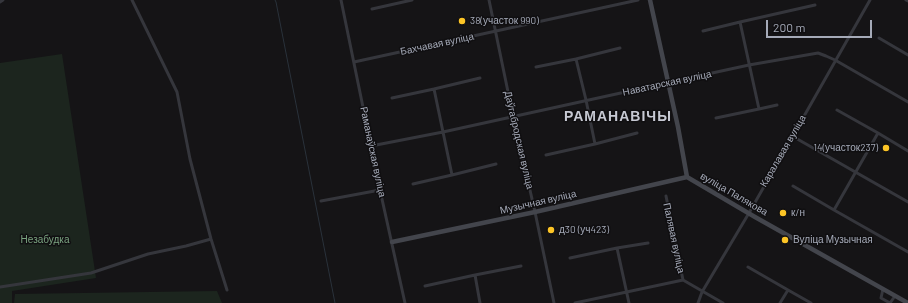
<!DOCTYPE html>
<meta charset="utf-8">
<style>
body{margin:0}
#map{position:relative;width:908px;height:303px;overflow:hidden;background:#151416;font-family:Barlow,sans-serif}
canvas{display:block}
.scale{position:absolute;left:766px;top:20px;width:106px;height:18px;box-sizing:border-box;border:2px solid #a5aab8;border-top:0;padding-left:5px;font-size:12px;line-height:14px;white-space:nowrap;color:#a5aab8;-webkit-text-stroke:3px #100f11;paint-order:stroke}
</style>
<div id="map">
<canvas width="908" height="303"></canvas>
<div class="scale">200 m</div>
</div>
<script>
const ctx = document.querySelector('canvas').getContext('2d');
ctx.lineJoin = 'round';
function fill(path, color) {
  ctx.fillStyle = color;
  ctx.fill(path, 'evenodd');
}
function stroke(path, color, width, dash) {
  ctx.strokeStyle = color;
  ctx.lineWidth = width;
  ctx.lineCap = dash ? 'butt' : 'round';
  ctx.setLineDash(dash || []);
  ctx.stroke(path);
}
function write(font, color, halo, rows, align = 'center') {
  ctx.font = font + ' Barlow,sans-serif';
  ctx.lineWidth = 3;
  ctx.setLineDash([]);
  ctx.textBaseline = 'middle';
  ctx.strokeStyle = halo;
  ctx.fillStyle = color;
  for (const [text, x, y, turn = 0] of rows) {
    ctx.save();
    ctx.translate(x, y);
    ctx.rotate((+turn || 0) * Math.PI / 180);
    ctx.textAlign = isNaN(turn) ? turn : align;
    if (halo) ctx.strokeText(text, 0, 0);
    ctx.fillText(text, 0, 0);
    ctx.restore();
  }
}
fill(new Path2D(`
 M62,54L96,278L12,291V303H0V63Z
 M217,291L222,303H14L15,294Z`), '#1c251e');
stroke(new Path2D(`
 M275,0L276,2L335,303`), '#2a323b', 1);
stroke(new Path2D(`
 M132,0L177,92L190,159L211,239L227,290
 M341,0L380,190L405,303
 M489,0L513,116L535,212L554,303
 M906,0L908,1
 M0,2L3,0
 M372,9L412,0
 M740,22L815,5
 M703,31L740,22L759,109L716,118
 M879,38L908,55
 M576,59L620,48
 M354,62L638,0
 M536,67L576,59L586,100L595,144L546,155
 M434,89L480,78
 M392,98L434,89L452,175L413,184
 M759,109L777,105
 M878,133L908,151
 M792,136L908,202
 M595,144L637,133
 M371,146L443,132L680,80L749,65L818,53L826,56L835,60L908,102
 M452,175L496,164
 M793,186L834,210L878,133L837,110
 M666,196L683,280
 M321,201L380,190
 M834,210L908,252
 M617,248L648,243
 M570,258L617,248L629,303
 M748,267L788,290L780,303
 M475,275L521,266
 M425,286L475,275L480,303
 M0,287L91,273L148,254L186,246L211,239
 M883,289L881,298L890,303L895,296
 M788,290L811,303
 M575,303L683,280L723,303
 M698,303L702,292L749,213L870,0`), '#35363c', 3);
stroke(new Path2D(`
 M650,0L678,127L687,177L755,217L908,303
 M392,242L535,212L687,177`), '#43454c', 4.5);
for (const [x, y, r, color] of [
 [462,21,4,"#fdc526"],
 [886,148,4,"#fdc526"],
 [783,213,4,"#fdc526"],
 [551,230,4,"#fdc526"],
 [785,240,4,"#fdc526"]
]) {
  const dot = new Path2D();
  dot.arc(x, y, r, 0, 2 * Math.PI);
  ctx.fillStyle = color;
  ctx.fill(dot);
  stroke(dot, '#100f11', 1.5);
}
write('10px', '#a5aab8', '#100f11', [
 ["38(участок 990)",470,21],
 ["14(участок237)",878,148,"right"],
 ["к/н",791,213],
 ["д30 (уч423)",559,230],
 ["Вуліца Музычная",793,240]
], 'left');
write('10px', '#a5aab8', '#100f11', [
 ["Бахчавая вуліца",437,44,-12],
 ["Наватарская вуліца",667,83,-12],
 ["Даўгабродская вуліца",519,140,77],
 ["Каралавая вуліца",783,151,-60],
 ["Раманаўская вуліца",373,152,78],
 ["вуліца Палякова",734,194,30],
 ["Музычная вуліца",538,202,-13],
 ["Палявая вуліца",674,238,78]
]);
write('10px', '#7ba481', '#100f11', [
 ["Незабудка",45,240]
]);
ctx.letterSpacing = '1px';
write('bold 14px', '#c7c9d3', '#100f11', [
 ["РАМАНАВІЧЫ",618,116]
]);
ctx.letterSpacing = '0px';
</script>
